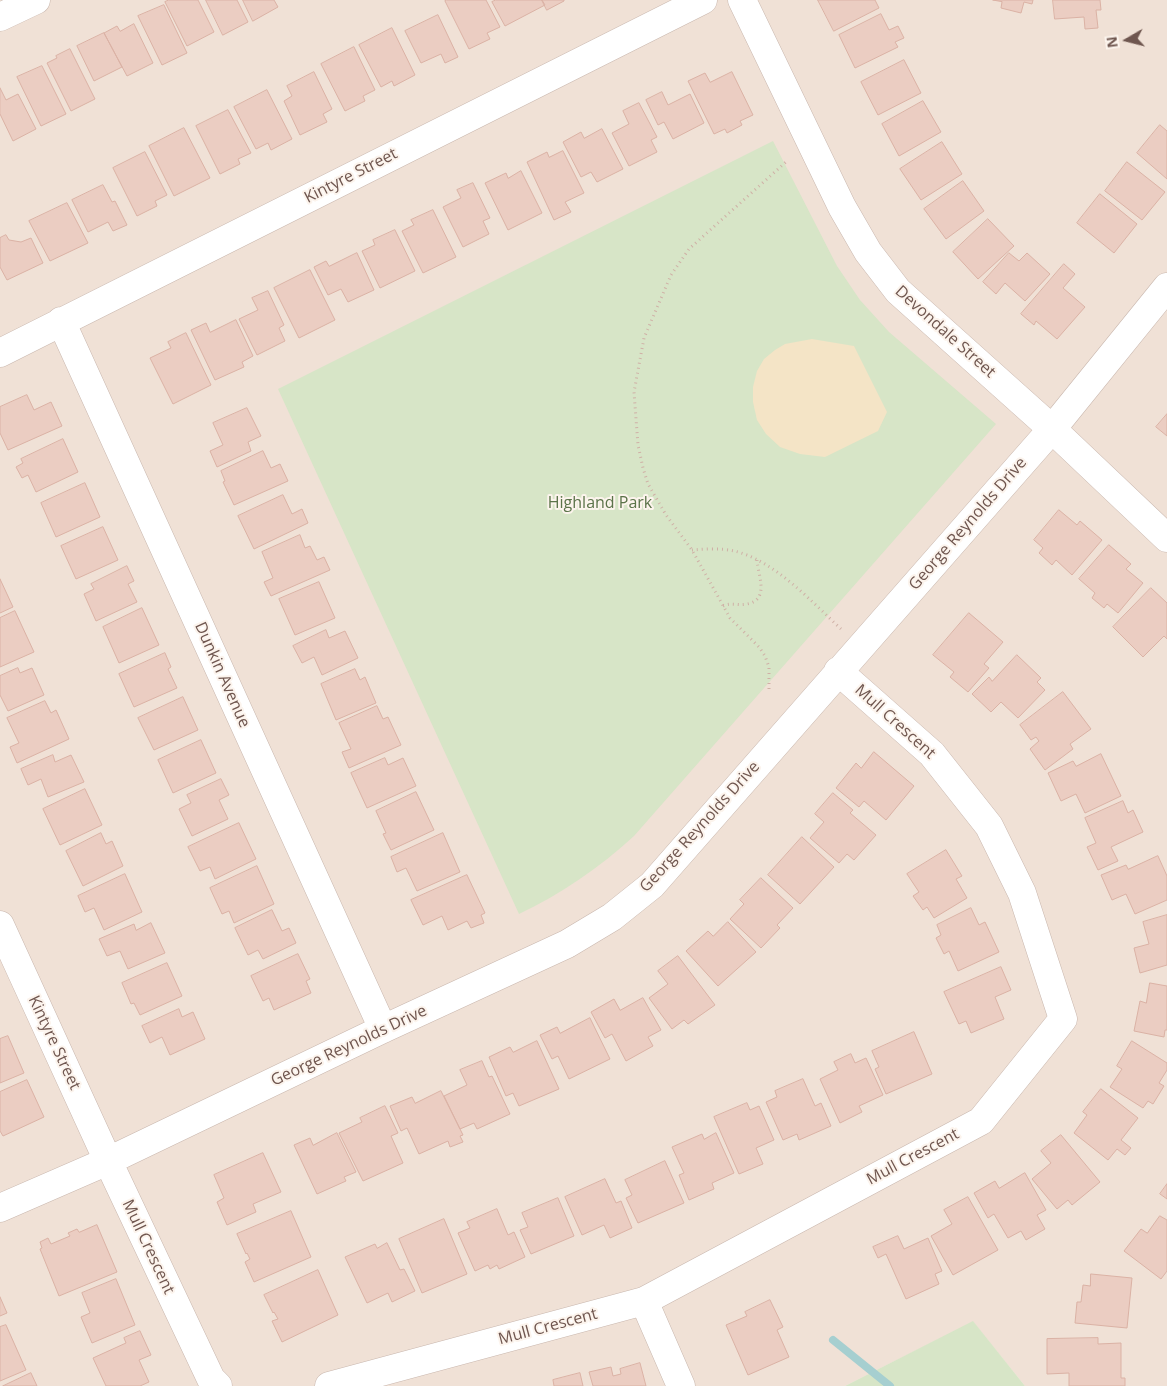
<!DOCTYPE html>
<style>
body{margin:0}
#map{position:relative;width:1167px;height:1386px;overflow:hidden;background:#f9f0e7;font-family:"Open Sans",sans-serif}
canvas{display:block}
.north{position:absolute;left:1102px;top:15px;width:50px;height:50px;-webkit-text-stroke:4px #fcf4ed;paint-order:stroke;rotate:262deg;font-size:14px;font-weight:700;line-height:20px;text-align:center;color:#6f564f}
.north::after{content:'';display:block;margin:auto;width:18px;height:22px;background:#6f564f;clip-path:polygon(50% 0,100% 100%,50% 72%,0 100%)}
</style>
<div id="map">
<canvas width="1167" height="1386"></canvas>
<div class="north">N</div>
</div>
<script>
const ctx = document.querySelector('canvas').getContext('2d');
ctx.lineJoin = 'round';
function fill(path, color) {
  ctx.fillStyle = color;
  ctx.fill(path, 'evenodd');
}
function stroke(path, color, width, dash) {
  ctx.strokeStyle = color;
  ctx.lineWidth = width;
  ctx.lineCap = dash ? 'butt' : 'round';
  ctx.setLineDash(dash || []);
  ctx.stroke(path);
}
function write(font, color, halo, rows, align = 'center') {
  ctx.font = font + ' "Open Sans",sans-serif';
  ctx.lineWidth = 4;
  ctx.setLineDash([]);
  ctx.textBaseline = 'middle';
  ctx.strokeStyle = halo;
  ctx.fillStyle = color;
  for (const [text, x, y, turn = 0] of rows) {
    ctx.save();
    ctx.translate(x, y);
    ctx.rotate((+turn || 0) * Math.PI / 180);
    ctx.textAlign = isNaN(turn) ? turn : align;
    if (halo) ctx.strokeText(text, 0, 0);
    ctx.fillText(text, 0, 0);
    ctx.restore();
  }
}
fill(new Path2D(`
 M0,0H1167V1386H1025L973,1322L845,1386H0Z`), '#f0e1d6');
fill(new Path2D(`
 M773,141L837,266L860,300L889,332L996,424L634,836C599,868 561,894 519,914L278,389Z
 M973,1321L1025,1386H845Z`), '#d7e5c7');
fill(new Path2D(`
 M812,339L854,346L887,412L878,431L825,457L800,454L780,447L766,434L757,420L753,402V387L757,371L764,359L775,350L785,344Z`), '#f4e4c6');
stroke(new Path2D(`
 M833,1340L890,1386`), '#a6cfd0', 8);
const building = new Path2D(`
 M169,0H198L214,32L187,46L165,2Z
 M206,0H237L248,22L223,35Z
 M243,0H274L278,7L253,21Z
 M447,0H486L500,27L487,33L490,39L469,49L445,1Z
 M496,0H542L545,5L505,26L492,2Z
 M542,0H564V1L547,10Z
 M818,0H875L879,8L834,31Z
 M993,0H1033L1032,4L1024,2L1021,13L1001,8L1002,2Z
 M1053,0H1100L1101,10H1096L1098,28L1085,29L1084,17L1055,19Z
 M164,5L187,53L162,65L138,16Z
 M881,14L889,30L898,26L904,38L895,42L898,47L855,68L839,35Z
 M438,15L458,57L445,63L441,54L421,63L405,31Z
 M134,24L153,63L127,76L104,33L117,26L120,31Z
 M392,28L415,75L394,86L392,81L381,87L359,45Z
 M104,33L122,67L94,81L77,46Z
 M354,47L375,90L363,96L365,101L345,111L321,64Z
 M70,49L95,99L71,111L47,63L57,58L56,56Z
 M904,60L921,93L878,115L861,82Z
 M42,66L66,114L41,126L17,77Z
 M314,72L332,109L323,114L327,122L300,135L284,101L292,96L287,86Z
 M732,72L753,115L740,121L742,125L727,133L725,129L714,134L688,81L705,73L710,82Z
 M0,88L6,100L18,94L36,129L13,141L0,114Z
 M267,90L292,139L271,150L268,143L256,149L234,107Z
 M662,92L668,105L690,94L704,123L673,139L664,122L658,125L646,100Z
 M923,101L941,132L899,156L882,124Z
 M639,103L657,137L651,140L657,152L629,166L612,133L629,124L623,111Z
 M228,110L251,153L238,159L240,164L220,174L196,126Z
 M1160,125L1167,131V179L1137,153Z
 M184,128L210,178L174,196L149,146Z
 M602,129L623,169L597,182L591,172L581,177L563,142L581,132L584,138Z
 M942,142L962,174L921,200L900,169Z
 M563,151L584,193L565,202L571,212L554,220L527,162L547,152L549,157Z
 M145,152L167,195L155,201L157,206L137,216L113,168Z
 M1127,162L1165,192L1142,220L1105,191Z
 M521,171L542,213L508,230L485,183L506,173L508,178Z
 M963,181L984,211L946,239L924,209Z
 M473,183L490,218L483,221L489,234L463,247L443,207L461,198L457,190Z
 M103,185L112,202L115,201L127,225L113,231L108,222L88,232L72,200Z
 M1100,194L1137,224L1114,253L1077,223Z
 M67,203L88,243L50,261L29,221Z
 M433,210L456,257L423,273L402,231L414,225L411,220Z
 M988,219L1014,246L978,279L953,252Z
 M395,230L415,271L380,288L362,251L375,245L373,240Z
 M6,235L9,240L21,242L31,238L43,263L7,280L0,267V238Z
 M357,253L374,290L348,302L341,289L328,295L314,267L326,261L329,266Z
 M1009,253L1019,261L1027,253L1050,274L1025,301L1005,283L996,294L983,282Z
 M1064,264L1075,274L1063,288L1085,307L1057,339L1036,321L1034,325L1021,314Z
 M310,270L335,320L299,338L274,288Z
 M268,291L284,325L279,328L285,341L257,355L239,319L258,310L252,298Z
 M236,320L253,356L242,362L244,367L215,380L191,330L206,323L210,332Z
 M186,333L211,385L173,404L150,358L171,348L168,342Z
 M27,395L34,410L51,402L62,426L8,450L0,433V407Z
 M247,408L261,436L248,442L251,451L217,467L210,451L223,445L213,423Z
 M1167,414V436L1156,427Z
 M63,439L78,472L36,492L28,475L22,478L16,467L23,463L21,459Z
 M263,451L271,468L280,464L288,481L234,505L223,482L225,481L221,471Z
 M85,483L100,517L56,537L41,503Z
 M283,495L292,514L302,509L308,523L254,549L238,516Z
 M1059,510L1077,525L1080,521L1102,540L1072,575L1056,560L1052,565L1039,553L1043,548L1034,540Z
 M103,527L118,560L76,579L61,546Z
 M300,535L305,548L310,546L317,560L324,557L330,570L271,596L264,582L273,578L262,552Z
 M1109,545L1131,564L1126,569L1143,583L1118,613L1107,604L1104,608L1092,598L1095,593L1079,579Z
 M127,566L134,581L128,584L137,602L96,621L84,594L94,589L91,584Z
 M0,579L13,607L0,613Z
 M319,582L335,618L295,635L279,599Z
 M1151,588L1167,603V639L1164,636L1143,657L1113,627Z
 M142,608L159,645L119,663L103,627Z
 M15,611L34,652L0,667V618Z
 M969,613L1003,642L984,664L989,668L968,692L950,677L954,672L933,655Z
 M326,630L329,638L345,631L358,658L322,675L314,657L302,663L293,646Z
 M165,653L171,667L168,669L177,688L134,707L119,674Z
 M1017,655L1041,678L1037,682L1045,690L1018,718L1001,702L991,712L972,694L989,677L992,681Z
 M18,668L20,673L32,668L44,695L8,711L0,695V676Z
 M355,669L360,680L365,677L376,703L336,720L321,684Z
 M1063,692L1091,729L1070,744L1073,749L1045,770L1030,749L1039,741L1036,737L1031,740L1020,725Z
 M183,697L198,730L154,750L138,718Z
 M45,701L51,713L56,710L69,739L17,763L10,747L19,743L7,718Z
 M377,706L383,719L388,717L401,745L349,768L342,752L351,749L339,723Z
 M201,740L216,773L173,793L158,760Z
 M874,752L914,786L886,820L864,801L859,807L836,788L856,763L861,768Z
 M1101,754L1121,796L1085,813L1076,794L1061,801L1048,773L1073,761L1076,766Z
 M53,755L55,762L71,755L84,782L48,797L41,779L28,785L21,769Z
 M385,758L388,765L403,758L416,786L367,808L351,773Z
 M221,779L229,795L219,800L228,819L192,836L179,809L191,803L187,795Z
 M85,789L102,825L60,845L43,809Z
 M416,792L434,830L391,850L383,834L386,833L376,811Z
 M833,793L853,810L850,813L876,835L854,860L847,854L839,863L810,838L824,822L815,814Z
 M1123,801L1128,813L1133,810L1143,832L1111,847L1118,861L1098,870L1087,847L1096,843L1085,818Z
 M239,823L256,859L215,879L210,867L200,871L188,847Z
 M101,833L106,844L112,841L123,866L83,886L66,851Z
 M443,833L460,872L417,891L406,868L397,872L391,857Z
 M802,837L834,867L800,904L768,875Z
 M946,850L962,876L956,879L967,898L934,918L927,907L923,910L913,896L919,892L907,874Z
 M1158,856L1167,876V900L1135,914L1126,894L1112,900L1101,875L1126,865L1128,869Z
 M257,866L274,904L234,923L229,911L222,914L210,888Z
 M125,874L142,912L104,930L94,908L85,912L78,896Z
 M467,875L485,913L481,915L484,923L471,928L467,921L448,930L442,916L423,925L411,900Z
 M761,878L793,908L777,925L780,928L761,948L730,919L744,904L740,900Z
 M971,908L979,925L985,922L999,952L958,971L949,951L944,954L936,938L941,935L937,925Z
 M272,910L282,931L289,928L296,943L263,959L258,950L248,955L235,928Z
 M1167,915V965L1140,973L1134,948L1149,944L1143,922Z
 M728,922L756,952L718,986L686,951L708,931L713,936Z
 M151,923L165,953L128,969L120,951L107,956L99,939L134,924L136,930Z
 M298,954L310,979L306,981L311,993L274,1010L269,998L263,1001L251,976Z
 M678,956L715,1005L688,1024L684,1020L672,1029L649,998L668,984L658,971Z
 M167,963L182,996L140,1015L134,1003L131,1004L122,983Z
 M1001,967L1011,990L995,997L1004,1019L971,1033L966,1021L959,1024L944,992Z
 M1150,983L1167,986V1030H1165L1164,1037L1134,1031L1140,1001L1146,1003Z
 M643,998L661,1030L648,1037L653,1046L626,1061L612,1034L605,1038L591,1012L614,999L620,1010Z
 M179,1009L182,1017L193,1012L205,1039L170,1055L162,1037L150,1043L142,1026Z
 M590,1018L610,1059L569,1079L558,1056L552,1059L540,1035L557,1027L560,1033Z
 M914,1032L932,1074L886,1094L875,1069L879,1067L872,1051Z
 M8,1036L24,1073L0,1083V1039Z
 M537,1041L559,1089L519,1106L513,1093L506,1096L489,1057L510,1047L513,1052Z
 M1132,1041L1167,1063V1070L1159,1083L1164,1086L1153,1104L1148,1101L1143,1108L1110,1087L1122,1069L1117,1066Z
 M851,1054L855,1063L866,1058L883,1095L859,1106L862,1112L840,1123L820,1079L838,1070L834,1062Z
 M482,1061L489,1077L492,1076L510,1114L477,1129L474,1123L460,1129L444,1096L467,1085L460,1070Z
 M803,1079L815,1106L821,1103L831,1126L799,1140L797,1134L783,1140L766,1102L777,1097L775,1091Z
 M27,1080L44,1117L3,1136L0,1131V1092Z
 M1101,1089L1138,1118L1121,1140L1131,1148L1125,1155L1117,1149L1108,1160L1074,1133L1087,1115L1083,1112Z
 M441,1091L463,1135L460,1136L463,1142L450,1147L448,1141L419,1154L407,1128L401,1131L390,1106L412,1097L415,1103Z
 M747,1103L750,1110L759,1106L774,1140L756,1148L763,1164L739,1174L714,1117Z
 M385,1106L398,1133L391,1136L403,1163L363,1181L339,1133L362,1122L360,1118Z
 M337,1133L356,1172L344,1177L346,1181L317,1194L294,1145L310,1138L313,1145Z
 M716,1133L734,1173L712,1183L714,1189L689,1200L679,1175L684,1173L672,1147L702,1134L704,1139Z
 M1061,1135L1100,1182L1072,1205L1068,1200L1057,1209L1032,1179L1051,1163L1041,1151Z
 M263,1153L281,1192L253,1204L256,1212L227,1225L217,1202L224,1198L214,1175Z
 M665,1161L684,1203L638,1223L626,1198L632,1195L625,1180Z
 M1025,1173L1046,1210L1037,1215L1045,1229L1026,1240L1021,1231L1008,1238L994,1214L988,1218L974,1193L995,1181L999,1188Z
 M605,1179L616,1203L621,1201L632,1228L610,1238L604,1225L582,1235L565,1197Z
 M1167,1184V1199L1160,1194Z
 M968,1197L998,1250L953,1275L931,1236L952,1224L944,1210Z
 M558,1198L574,1236L531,1254L520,1230L528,1227L522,1213Z
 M497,1209L508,1235L514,1232L525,1257L499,1269L497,1265L490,1269L488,1265L475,1271L458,1233L470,1228L467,1222Z
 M291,1211L311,1257L254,1282L245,1262L250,1259L247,1253L246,1254L237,1234Z
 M1160,1216L1167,1220V1271L1161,1279L1124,1251L1141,1229L1147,1233Z
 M444,1219L467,1274L422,1293L399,1239Z
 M97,1225L117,1272L59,1296L40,1249L42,1248L40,1242L48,1238L51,1244L70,1236L68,1233L77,1229L79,1232Z
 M898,1236L904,1249L928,1238L942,1271L935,1274L939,1284L906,1299L886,1254L878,1258L873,1247Z
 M387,1243L400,1270L404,1269L415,1291L392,1302L388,1293L367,1303L345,1257L375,1244L377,1248Z
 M318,1270L338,1315L282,1342L272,1321L278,1319L274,1312L273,1313L264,1295Z
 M1091,1274L1132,1278L1127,1328L1075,1323L1077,1302H1081L1083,1285L1090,1286Z
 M116,1279L135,1325L92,1343L81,1317L90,1313L82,1293Z
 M0,1297L7,1313L0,1316Z
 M770,1300L783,1327L777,1330L789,1357L748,1375L726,1325L747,1316L745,1312Z
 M6,1325L26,1370L0,1381V1327Z
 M140,1331L151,1355L139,1360L149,1382L140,1386H106L93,1358L126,1343L124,1338Z
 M1098,1338V1344L1121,1343V1378H1125V1386H1069V1373L1047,1374V1339Z
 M640,1363L646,1386H593L589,1372L611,1367L613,1376L621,1374L620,1369Z
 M31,1373L37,1386H3Z
 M580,1373L583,1386H554L553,1380Z`);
fill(building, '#ebcdc2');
stroke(building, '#dbb2a5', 1);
const minor = new Path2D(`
 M742,0L842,207L868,252L898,291L1052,429L1167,538
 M0,17L36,0
 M61,321L383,1029
 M0,353L703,0
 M0,925L108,1161L211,1379L218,1386
 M0,1208L108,1161L383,1029L567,944L612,917L652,885L1052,429L1167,287
 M644,1301L681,1386
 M329,1386L644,1301L981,1121L1063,1019L1022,893L989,826L932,754L838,671`);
stroke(minor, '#c9b7ae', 29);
stroke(new Path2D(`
 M692,550C705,549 721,548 734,551C774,560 812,602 841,629
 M723,606C732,602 739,606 747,604C770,600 758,575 757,560
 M769,689V667L765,656L759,647L730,618L692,550L666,515L648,484L643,468L638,445L634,392L644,338L671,275L689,249L787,161`), '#cfb0a6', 3, [1, 4]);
stroke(minor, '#fff', 28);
write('16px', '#6f564f', '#fcf4ed', [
 ["Kintyre Street",351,176,-27],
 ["Devondale Street",945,332,42],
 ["George Reynolds Drive",968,524,-49],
 ["Dunkin Avenue",222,675,66],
 ["Mull Crescent",895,722,42],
 ["George Reynolds Drive",700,827,-48],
 ["Kintyre Street",54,1043,65],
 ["George Reynolds Drive",349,1046,-25],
 ["Mull Crescent",913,1157,-28],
 ["Mull Crescent",148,1247,65],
 ["Mull Crescent",548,1327,-15]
]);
write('16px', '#5b7349', '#fcf4ed', [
 ["Highland Park",600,503]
]);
</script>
